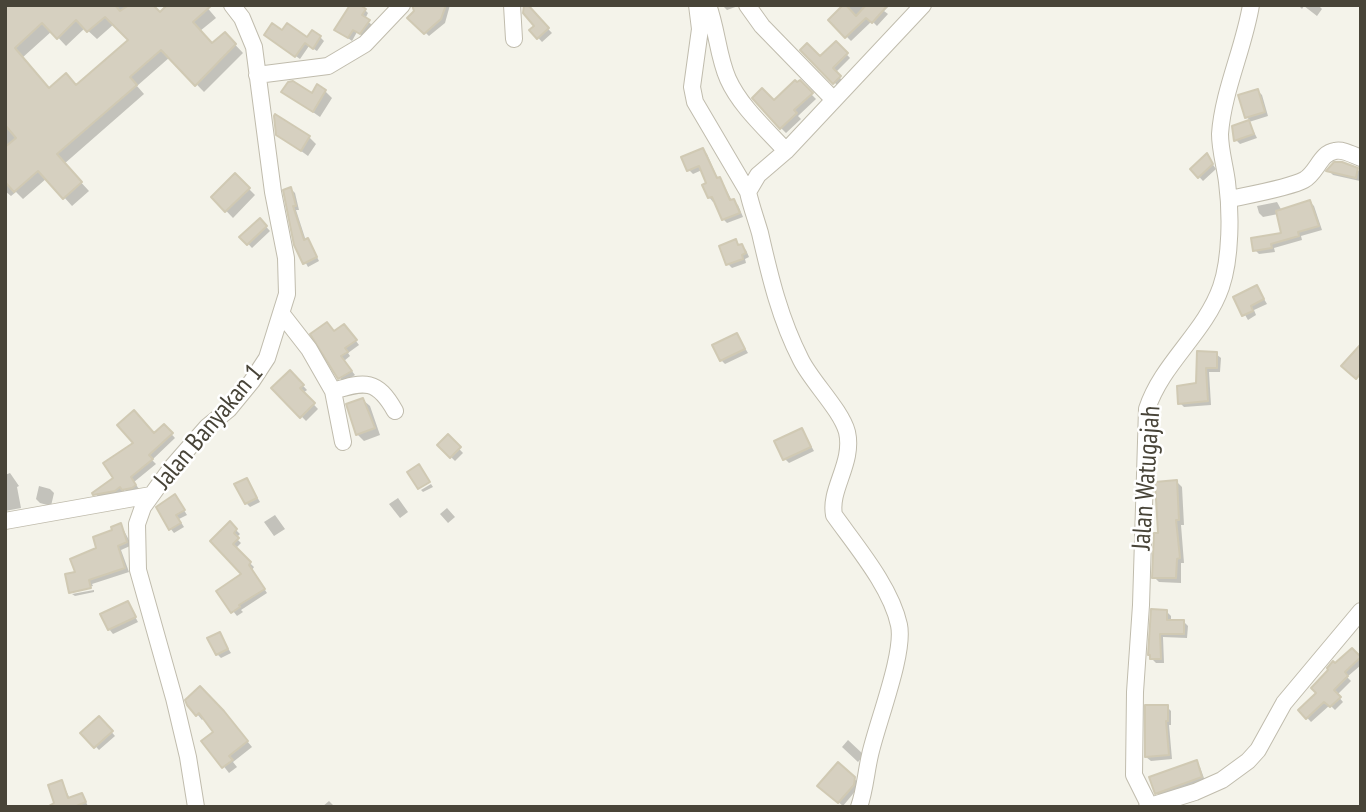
<!DOCTYPE html>
<style>
body{margin:0}
#map{position:relative;width:1366px;height:812px;overflow:hidden;background:#f4f3ea;font-family:"PT Sans Narrow",sans-serif}
canvas{display:block}
.frame{position:absolute;inset:0;border:7px solid #484438;pointer-events:none}
</style>
<div id="map">
<canvas width="1366" height="812"></canvas>
<div class="frame"></div>
</div>
<script>
const ctx = document.querySelector('canvas').getContext('2d');
ctx.lineJoin = 'round';
function fill(path, color) {
  ctx.fillStyle = color;
  ctx.fill(path, 'evenodd');
}
function stroke(path, color, width, dash) {
  ctx.strokeStyle = color;
  ctx.lineWidth = width;
  ctx.lineCap = dash ? 'butt' : 'round';
  ctx.setLineDash(dash || []);
  ctx.stroke(path);
}
function write(font, color, halo, rows, align = 'center') {
  ctx.font = font + ' "PT Sans Narrow",sans-serif';
  ctx.lineWidth = 5;
  ctx.setLineDash([]);
  ctx.textBaseline = 'middle';
  ctx.strokeStyle = halo;
  ctx.fillStyle = color;
  for (const [text, x, y, turn = 0] of rows) {
    ctx.save();
    ctx.translate(x, y);
    ctx.rotate((+turn || 0) * Math.PI / 180);
    ctx.textAlign = isNaN(turn) ? turn : align;
    if (halo) ctx.strokeText(text, 0, 0);
    ctx.fillText(text, 0, 0);
    ctx.restore();
  }
}
fill(new Path2D(`
 M5,5H152L160,14L205,5L216,18L200,31L213,45L225,34L243,53L204,92L170,57L137,86L144,94L64,164L89,191L72,206L47,178L23,199L16,192L11,196L5,191ZM114,24L130,40L77,87L49,90L22,58L52,31L66,46L85,28L97,39Z
 M425,5H450L445,23L429,36L410,18Z
 M722,5H741L727,10Z
 M845,5H890L884,11L888,14L877,26L872,21L851,41L830,20Z
 M1298,5H1318L1322,9L1317,16L1304,6L1302,9Z
 M526,6L552,33L542,42L531,30L536,26Z
 M365,10L368,13L365,19L372,25L364,37L357,32L352,41L337,30Z
 M282,32L307,39L320,37L324,41L317,51L309,46L300,59L270,38Z
 M836,43L850,58L835,73L844,82L839,87L802,50L820,59Z
 M799,82L816,99L798,116L801,119L786,133L781,128L774,102Z
 M325,91L332,98L320,117L284,92L312,95Z
 M1258,91L1262,95L1268,116L1249,122L1257,138L1240,144L1236,140L1234,127L1250,121L1247,117Z
 M278,134L309,137L316,144L308,156Z
 M703,150L707,154L718,179L723,183L732,201L738,205L743,217L727,223L723,219L716,201L713,202L709,197L708,184L702,170L693,174L689,170Z
 M1207,156L1216,169L1203,181L1192,169Z
 M1357,169L1361,173L1360,181L1333,175L1329,171Z
 M235,175L255,195L233,218L213,197Z
 M291,189L295,193L299,210H296L306,241L311,245L319,261L308,267L296,245Z
 M1277,202L1282,211L1310,202L1314,206L1322,230L1301,236L1302,240L1274,248L1275,252L1259,254L1255,250L1283,234L1278,214L1263,217L1259,213L1257,206Z
 M260,220L270,231L252,248L242,237Z
 M735,241L746,250L749,257L745,259L746,263L732,268L728,264Z
 M1257,287L1267,304L1254,310L1256,315L1248,320L1235,298Z
 M348,330L359,345L348,353L350,356L344,361L355,375L344,382L339,377L334,333Z
 M737,335L748,353L725,364L721,360Z
 M1198,353L1216,354L1221,358L1220,372H1209L1211,405L1184,407L1180,403L1196,385Z
 M290,372L307,390L303,393L318,409L306,421L274,388Z
 M363,400L370,406L380,435L364,441L357,434Z
 M164,426L175,438L152,460L156,464L134,482L139,489L127,493L125,490L120,494L99,498L95,493L116,478Z
 M802,430L814,451L789,463L785,459Z
 M448,437L463,453L455,461L439,445Z
 M10,473L19,486L17,487L21,508L5,511V475Z
 M247,480L260,502L250,507L246,503Z
 M1177,482L1182,487L1184,525H1181L1184,563H1181V583L1159,582L1154,577L1159,534Z
 M431,484L433,487L423,492L421,490Z
 M39,486L50,489L54,493L51,506L40,503L36,499Z
 M175,496L187,515L179,519L184,527L174,533L170,528Z
 M398,498L408,512L400,518L389,504Z
 M447,508L455,517L448,523L440,514Z
 M275,515L285,529L274,536L264,522Z
 M230,524L240,534L236,538L241,543L235,549L254,567L252,570L267,593L241,610L243,612L237,616L218,592L244,574L213,541Z
 M121,525L130,542V546L121,550L129,572L92,584L93,586L71,590L78,574Z
 M94,590V592L75,596L72,594Z
 M128,604L138,622L113,634L109,629Z
 M1167,612L1171,616V622H1184L1188,626L1187,638L1163,637L1164,663H1156L1152,659Z
 M219,634L231,653L221,658L217,654Z
 M1352,650L1361,660V665L1347,677L1351,681L1337,695L1343,702L1335,710L1330,705L1311,722L1300,710L1318,693L1335,665Z
 M200,689L229,719L252,747L233,762L237,767L229,773L204,741L216,732L205,717L202,720L197,714Z
 M1167,707L1171,711V725H1169L1172,759L1151,761L1146,757Z
 M99,718L115,736L99,750L83,733Z
 M848,740L864,755L858,762L842,747Z
 M1196,762L1200,767L1205,781L1161,797L1156,793Z
 M838,765L859,783L857,789L843,806L824,790Z
 M62,782L70,799L82,795L88,806L54,807Z
 M329,801L335,807H322Z`), '#0003');
const building = new Path2D(`
 M5,5H115L120,11L129,5H153L160,12L167,5H212L193,22L212,43L225,32L236,44L195,86L161,50L130,77L137,85L57,154L82,182L63,199L38,171L14,192L5,182V147L16,138L5,125ZM105,17L128,40L76,85L66,73L49,88L15,48L42,23L57,39L76,20L87,32Z
 M350,5H360L366,9L362,15L370,20L360,34L353,30L348,38L334,30Z
 M412,5H446L441,19L424,34L407,18L414,11Z
 M524,5H528L549,28L537,39L529,30L534,26L523,13Z
 M843,5H846L856,16L866,5H888L872,23L866,18L845,38L828,20Z
 M272,23L282,30L287,23L307,37L312,30L321,36L313,49L305,43L295,57L264,35Z
 M836,41L848,53L833,68L841,76L833,84L800,50L807,43L820,56Z
 M795,80L797,82L800,80L813,93L794,110L797,113L780,129L752,98L762,88L774,100Z
 M293,81L312,93L317,84L326,90L313,112L281,92L288,82Z
 M1258,89L1265,112L1245,118L1238,95Z
 M275,114L310,136L301,151L276,135L274,116Z
 M1249,120L1254,134L1234,141L1232,126Z
 M703,148L717,178L720,177L730,200L734,199L740,213L722,220L712,197L708,198L702,185L706,183L699,166L687,171L681,157Z
 M1207,153L1213,164L1198,178L1190,169Z
 M1334,162H1342L1358,168L1356,178L1326,171Z
 M235,173L250,188L225,212L211,197Z
 M291,187L296,206H293L304,240L308,238L317,257L303,264L294,245L283,190Z
 M1310,200L1319,226L1298,232L1299,236L1271,244L1272,248L1253,251L1251,238L1281,233L1276,211Z
 M260,218L267,226L247,245L239,237Z
 M736,239L738,245L742,244L746,253L742,255L743,259L726,265L719,246Z
 M1257,285L1264,299L1251,306L1253,311L1242,316L1233,297Z
 M327,322L334,331L344,324L357,340L345,348L348,352L341,356L352,371L338,379L310,334Z
 M737,333L745,349L720,361L712,345Z
 M1361,344V373L1356,379L1341,366Z
 M1197,351L1217,352V368H1206L1208,401L1178,404L1177,386L1196,383Z
 M290,370L304,385L300,388L315,403L300,418L271,388Z
 M363,398L375,428L356,435L346,404Z
 M134,410L154,433L164,424L173,433L149,455L153,459L131,477L136,485L132,488L122,490L120,487L115,491L93,495L92,493L113,478L103,463L133,443L117,425Z
 M802,428L811,447L783,460L774,441Z
 M448,434L461,447L450,458L437,445Z
 M419,464L430,482L418,489L407,472Z
 M247,478L257,498L245,504L234,484Z
 M1177,480L1179,520H1176L1180,558L1177,559L1176,578H1152L1154,533H1158L1155,482Z
 M175,494L185,510L176,515L181,523L169,530L156,507Z
 M230,521L237,529L234,533L239,538L233,544L251,562L249,565L265,589L239,605L240,607L231,613L216,591L241,574L210,541Z
 M121,523L127,542L118,546L125,568L89,580L91,588L69,593L65,574L75,572L70,559L96,548L93,537L112,530L111,527Z
 M128,601L136,617L108,630L100,614Z
 M1151,609L1167,610V620H1184V634H1160L1161,659H1150V655H1148Z
 M220,632L228,649L216,655L207,638Z
 M1352,648L1361,657L1345,672L1348,676L1334,690L1341,697L1330,707L1324,702L1306,719L1298,710L1316,693L1311,688L1328,670L1327,668L1333,661L1335,663Z
 M200,686L224,711L248,741L229,756L233,760L222,768L201,741L213,732L199,713L196,716L187,705L185,700Z
 M1145,705H1168V721H1166L1169,755L1145,757Z
 M99,716L113,731L94,748L80,733Z
 M1197,760L1202,777L1155,794L1149,777Z
 M838,762L855,777L854,785L838,803L817,786Z
 M62,780L68,798L82,793L86,802L74,807H47L54,803L48,785Z`);
fill(building, '#d6d0c0');
stroke(building, '#d0c9b3', 2);
const minor = new Path2D(`
 M512,5L514,39
 M697,5L700,29L692,87L695,102L748,192
 M708,5C717,29 718,57 728,79C740,106 766,129 786,151
 M747,5L762,26L834,100
 M257,75L328,66L365,44L402,5
 M1230,199C1248,195 1289,188 1304,180C1317,173 1320,153 1335,151C1343,149 1353,155 1361,158
 M281,313L309,349L333,391L343,442
 M333,391C365,381 377,379 395,411
 M5,521L151,495
 M1149,805L1134,775L1135,692L1141,605L1147,409C1162,363 1205,333 1221,287C1231,258 1231,212 1227,182C1225,166 1220,150 1220,134C1223,91 1244,48 1251,5
 M196,807L188,757L174,698L138,570L137,524L143,507L172,467L207,427L229,409L252,381L267,358L287,294L286,258L273,192L254,47L242,18L232,5
 M859,807C865,790 866,772 870,755C877,723 905,653 899,625C891,587 856,546 834,515C829,489 854,463 847,432C841,410 812,382 801,360C780,319 770,277 760,233C756,219 751,206 748,192L758,175L786,151L923,5
 M1147,807L1195,792L1222,780L1248,761L1258,750L1284,703L1361,611`);
stroke(minor, '#c0bcad', 18);
stroke(minor, '#fff', 16);
write('26px', '#484438', '#fff', [
 ["Jalan Banyakan 1",209,427,-50],
 ["Jalan Watugajah",1147,478,-86]
]);
</script>
